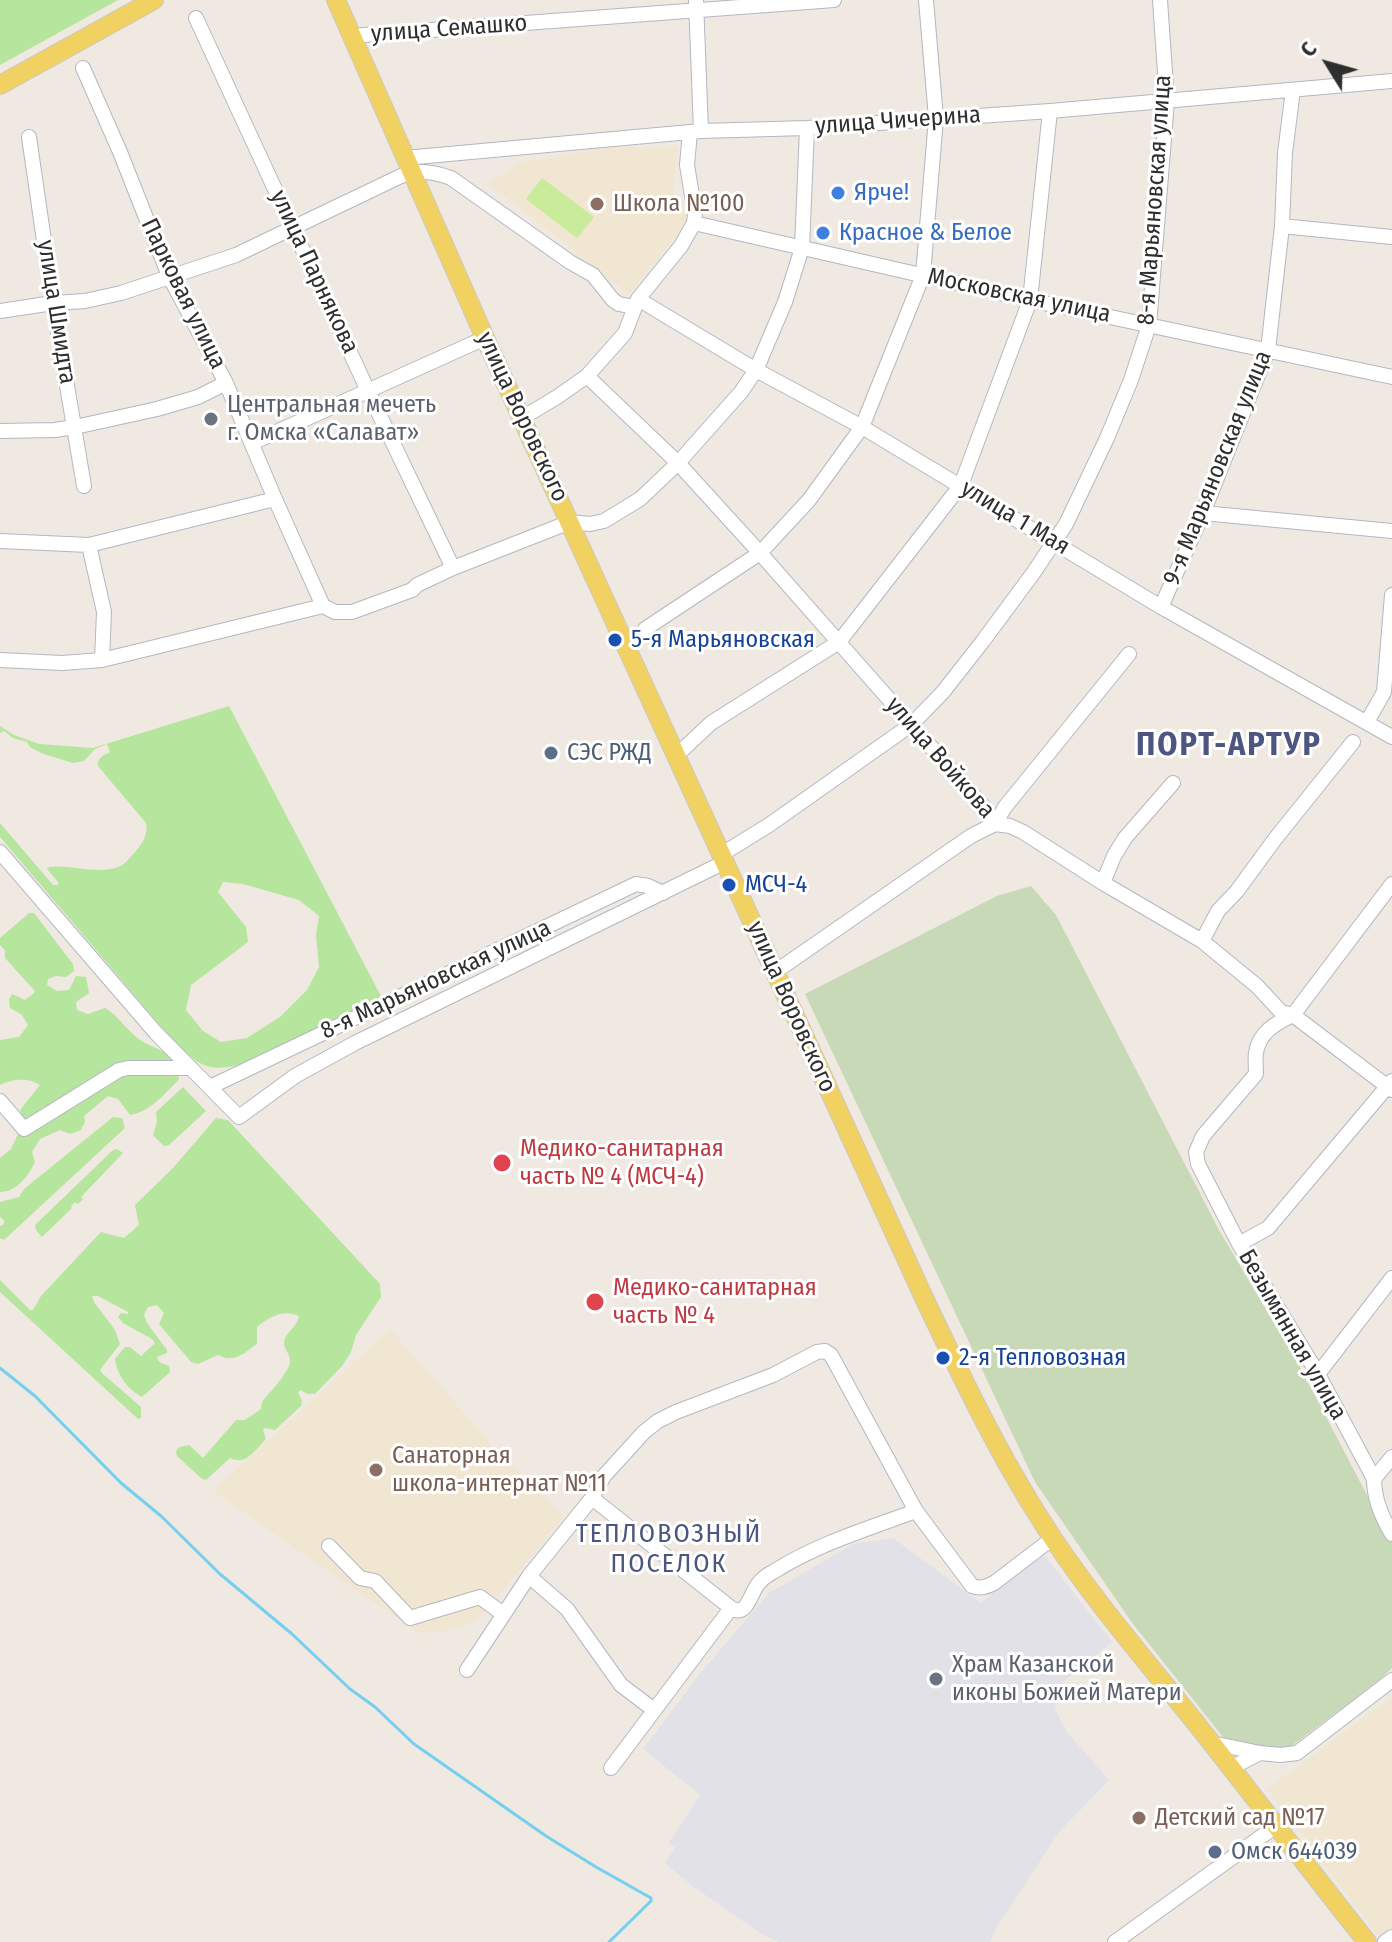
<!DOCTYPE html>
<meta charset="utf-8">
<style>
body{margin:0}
#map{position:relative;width:1392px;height:1942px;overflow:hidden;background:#efe9e1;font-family:"Fira Sans Condensed",sans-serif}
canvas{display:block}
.north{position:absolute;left:1288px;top:24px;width:80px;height:80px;-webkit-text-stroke:6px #fff;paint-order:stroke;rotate:307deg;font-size:22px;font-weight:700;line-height:32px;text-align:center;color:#2e2e2e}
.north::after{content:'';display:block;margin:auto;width:28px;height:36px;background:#2e2e2e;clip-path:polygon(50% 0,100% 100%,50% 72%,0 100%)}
</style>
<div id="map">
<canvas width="1392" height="1942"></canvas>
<div class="north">С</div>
</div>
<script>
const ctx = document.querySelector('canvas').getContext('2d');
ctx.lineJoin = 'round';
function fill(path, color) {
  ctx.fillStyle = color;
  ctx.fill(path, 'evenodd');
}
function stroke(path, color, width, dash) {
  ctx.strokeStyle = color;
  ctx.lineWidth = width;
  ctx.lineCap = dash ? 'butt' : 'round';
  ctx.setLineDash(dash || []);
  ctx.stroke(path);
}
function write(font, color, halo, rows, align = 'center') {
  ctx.font = font + ' "Fira Sans Condensed",sans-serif';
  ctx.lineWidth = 6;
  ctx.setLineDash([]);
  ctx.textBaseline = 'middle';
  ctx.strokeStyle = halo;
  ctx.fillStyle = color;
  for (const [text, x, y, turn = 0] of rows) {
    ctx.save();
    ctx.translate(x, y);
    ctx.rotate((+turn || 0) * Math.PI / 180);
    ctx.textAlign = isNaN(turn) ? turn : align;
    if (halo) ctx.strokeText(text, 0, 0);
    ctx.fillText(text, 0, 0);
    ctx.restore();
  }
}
fill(new Path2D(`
 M893,1538L981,1603L1041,1551L1112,1642L1059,1685L1054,1698L1056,1711L1067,1732L1109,1780L1059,1832L995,1930L990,1942H779L763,1935L691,1885L665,1863L675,1848L669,1843L700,1795L643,1749L703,1670L769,1593L853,1544Z`), '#e3e1e8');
fill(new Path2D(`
 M617,144L641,148L678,146L673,188L689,220L629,294L489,184L519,163L569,155L603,145Z
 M390,1329L495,1448L538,1492L564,1516L485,1612L472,1622L446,1631L418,1633L213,1491Z
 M1392,1697V1927L1379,1937L1267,1789Z`), '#f0e6d1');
fill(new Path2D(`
 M0,0H118L0,65Z
 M229,706L382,998L257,1060C242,1064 222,1071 207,1066C188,1060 172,1037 158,1023L0,837V823L53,885H58V882L47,869L49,867C71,864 96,875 118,867C125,865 131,856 136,851C144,841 148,834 146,823L98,766C97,757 103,756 110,752L107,744L95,749L84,761L73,763L41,753L30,747L27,742L13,738L4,731L0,733V726L14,735L39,744L93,748ZM223,882L243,884L299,900L319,916L316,935L319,967L307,990L280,1017L247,1038L221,1042L203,1031L186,1010L191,985L248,942L246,927L218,892Z
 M29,913H34L73,964L74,971L66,977L56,976L48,979L47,985L57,991L69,990L76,976L86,977L89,993L76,1002L77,1010L88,1014L105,1008C119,1016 127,1031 140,1040C159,1052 177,1050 179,1079C166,1093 150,1112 130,1115L118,1099L108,1096L84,1116L85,1122L81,1130L70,1134L60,1130L40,1139L32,1152L35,1162C28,1176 17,1192 0,1192V1158L11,1149L18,1134L31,1125V1121L23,1117L20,1110L40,1085C29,1077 11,1079 0,1085V1040L19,1037L28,1025L22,1015L10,1008L9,999L12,994L25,1000L33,994L35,991L5,958V950L0,945V938Z
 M183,1087L206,1111L169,1145L164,1146L153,1135L157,1122L156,1112Z
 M113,1117L122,1118L125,1128L4,1240L0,1238V1226L4,1224V1220L0,1217V1202L19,1197L24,1189Z
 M216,1118L228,1120L380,1284L381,1297L356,1335L351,1352L342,1366L315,1394H308L300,1390L298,1393L302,1400L301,1406L275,1430L265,1428L263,1430L266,1439C254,1451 246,1466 230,1458L206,1480L201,1478L177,1456L176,1451L179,1447L189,1445L203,1458L236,1420H245L261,1409L262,1402C269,1393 290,1372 290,1361C290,1354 284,1349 284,1343C284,1333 297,1328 299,1316C284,1309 269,1317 257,1327V1344C244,1353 234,1364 218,1355L198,1364L191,1362L159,1324L164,1313L157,1305L148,1307L144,1315L147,1323L167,1350V1353L157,1357C158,1364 164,1363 169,1366L170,1372L142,1397C127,1389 117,1375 115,1359L125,1347H130L141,1356L155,1343L152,1339L123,1323L118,1317L121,1313L128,1314V1312L98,1296H92L94,1302L115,1330L120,1344L100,1370L103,1374L141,1407V1418L138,1419L0,1292V1280L30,1310H33L41,1296L101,1232L124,1238L139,1225L135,1205L173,1168Z
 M117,1149L123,1153L81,1197L83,1199L78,1204L75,1202L71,1206L72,1208L42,1237L36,1230L35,1225L113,1150Z`), '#b6e59e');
fill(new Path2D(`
 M1031,886L1056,915L1219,1230L1300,1367L1392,1543V1668L1378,1681L1285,1751L1242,1745L1223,1737L1133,1624L1035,1482L805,994L997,896Z`), '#c8d9b8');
fill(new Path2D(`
 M542,178L594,217L577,238L526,199Z`), '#c9ec9a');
stroke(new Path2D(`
 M0,1368L35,1396L121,1483L161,1516L220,1574L292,1634L350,1689L375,1707L414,1744L546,1836L596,1867L651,1898V1901L609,1942`), '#75cff0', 3);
const minor = new Path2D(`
 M696,0L701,131
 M196,18L368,391L453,568
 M351,36L834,0
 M83,68L120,152L169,276L226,383L275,499L323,606
 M29,137L53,303L84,486
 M405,158L701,131L807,128L1050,111L1392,81
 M694,223L1030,300L1392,377
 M1282,226L1392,237
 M638,299L756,370L862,427L1161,607L1392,737
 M0,311L53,303L85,301L121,293L236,255L401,176C418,169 434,172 451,178L570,262L593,275L613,300L619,304L634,307
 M587,376L678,463L760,553L984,807L995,824
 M522,418L557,397L587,376L625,333L638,299L681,246L694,223L695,214L687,165L690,132
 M0,431L55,430L75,427L157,409L198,397L226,383
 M252,443L485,338
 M1203,513L1392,531
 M0,541L89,545L275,499
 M89,545L104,612L102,660
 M1161,607L1203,513L1268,350L1282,226L1285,153L1293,90
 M645,629L760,553L809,500L862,427L923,275L936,118L926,0
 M0,660L62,663L102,660L323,606L335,612H352L412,590L417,585L453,568L570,522L590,524L604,521L640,499L678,463L741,392L756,370L785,302L802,248L807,128
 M1367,722L1384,692L1392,595
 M677,755L711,723L839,642L961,485L1030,300L1050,111
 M995,824L1010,826L1023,832L1103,883L1202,941L1257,986L1281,1012L1293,1015L1392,1090
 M0,852L156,1033L239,1117L295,1076L355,1043L725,862
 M722,854L769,825L912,724L943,692L983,641L1034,572L1066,524L1107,438L1131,380L1149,325L1167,101L1160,0
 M1103,883L1114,856L1125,838L1173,783
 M1392,884L1293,1015C1276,1023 1259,1032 1256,1053C1255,1059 1256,1067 1256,1074L1203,1136L1196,1152L1198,1164L1239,1244L1318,1374L1374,1479C1374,1499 1381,1516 1392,1534
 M1202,941L1218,911L1237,891L1275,839L1353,742
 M775,972L971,836L995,824L1005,807L1129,654
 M210,1087L636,884L648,886L663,893
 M0,1101L24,1129L119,1070L128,1068H191
 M1239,1244L1268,1228L1392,1081
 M1318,1374L1392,1278
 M1374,1479L1392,1457
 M592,1498L731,1608
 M329,1546L360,1578L375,1581L410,1618L480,1597L503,1614
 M529,1576L567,1609L621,1685L654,1710
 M467,1670L529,1576L592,1498L604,1476L644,1432L658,1421L676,1412L773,1375L817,1352L825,1351L831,1355L916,1511L972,1586C980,1589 986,1587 994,1583L1053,1538
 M1212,1743L1260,1753
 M611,1768L731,1608C747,1618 750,1594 758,1584C762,1579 767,1575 773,1572C817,1544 867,1529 916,1511
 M1231,1768L1260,1753L1280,1755L1297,1753L1392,1680
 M1115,1942L1276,1826
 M1385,1942L1392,1937`);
const major = new Path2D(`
 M336,0L485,338L925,1300C964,1382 1003,1464 1054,1540C1097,1604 1147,1662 1195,1722C1253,1795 1309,1869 1367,1942
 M0,85L154,0`);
stroke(minor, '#b4b7c1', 16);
stroke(major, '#c9c9c9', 20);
stroke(minor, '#fff', 14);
stroke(major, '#f2d163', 18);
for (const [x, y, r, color] of [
 [838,193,8,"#3f7fe0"],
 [597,204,8,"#8d6e63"],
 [823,233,8,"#3f7fe0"],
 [211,419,8,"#6b7280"],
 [615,640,8,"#1a4fb4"],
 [551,753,8,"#5c6f8a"],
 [729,885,8,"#1a4fb4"],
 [502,1163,10,"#e0444e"],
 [595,1302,10,"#e0444e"],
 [943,1358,8,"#1a4fb4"],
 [376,1470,8,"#8d6e63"],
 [936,1679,8,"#6b7280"],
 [1139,1818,8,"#8d6e63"],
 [1215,1852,8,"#5c6f8a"]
]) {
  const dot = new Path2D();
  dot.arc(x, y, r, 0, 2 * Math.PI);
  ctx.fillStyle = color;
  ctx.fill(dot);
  stroke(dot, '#fff', 3);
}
write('24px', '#2e2e2e', '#fff', [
 ["улица Семашко",449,29,-4],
 ["улица Чичерина",898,121,-4],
 ["8-я Марьяновская улица",1155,200,-86],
 ["улица Парнякова",314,272,65],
 ["Парковая улица",183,294,64],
 ["Московская улица",1019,296,12],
 ["улица Шмидта",56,312,81],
 ["улица Воровского",522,417,65],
 ["9-я Марьяновская улица",1218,468,-68],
 ["улица 1 Мая",1015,518,31],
 ["улица Войкова",940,758,49],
 ["8-я Марьяновская улица",436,980,-25],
 ["улица Воровского",791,1007,66],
 ["Безымянная улица",1292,1335,60]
]);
write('24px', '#366cbe', '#fff', [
 ["Ярче!",854,193],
 ["Красное & Белое",839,233]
], 'left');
write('24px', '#785e54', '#fff', [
 ["Школа №100",613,204],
 ["Санаторная",392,1456],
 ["школа-интернат №11",392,1484],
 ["Детский сад №17",1155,1818]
], 'left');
write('24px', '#5b616d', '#fff', [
 ["Центральная мечеть",227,405],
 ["г. Омска «Салават»",227,433],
 ["Храм Казанской",952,1665],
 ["иконы Божией Матери",952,1693]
], 'left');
write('24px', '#164399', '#fff', [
 ["5-я Марьяновская",631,640],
 ["МСЧ-4",745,885],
 ["2-я Тепловозная",959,1358]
], 'left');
write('24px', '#4e5e75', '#fff', [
 ["СЭС РЖД",567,753],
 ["Омск 644039",1231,1852]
], 'left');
write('24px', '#be3a42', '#fff', [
 ["Медико-санитарная",520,1149],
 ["часть № 4 (МСЧ-4)",520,1177],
 ["Медико-санитарная",613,1288],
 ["часть № 4",613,1316]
], 'left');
ctx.letterSpacing = '2px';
write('26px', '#4d5680', '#fff', [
 ["ТЕПЛОВОЗНЫЙ",669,1535],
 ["ПОСЕЛОК",669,1565]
]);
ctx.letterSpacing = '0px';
ctx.letterSpacing = '2px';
write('bold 32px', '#4d5680', '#fff', [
 ["ПОРТ-АРТУР",1229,746]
]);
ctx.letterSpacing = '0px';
</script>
